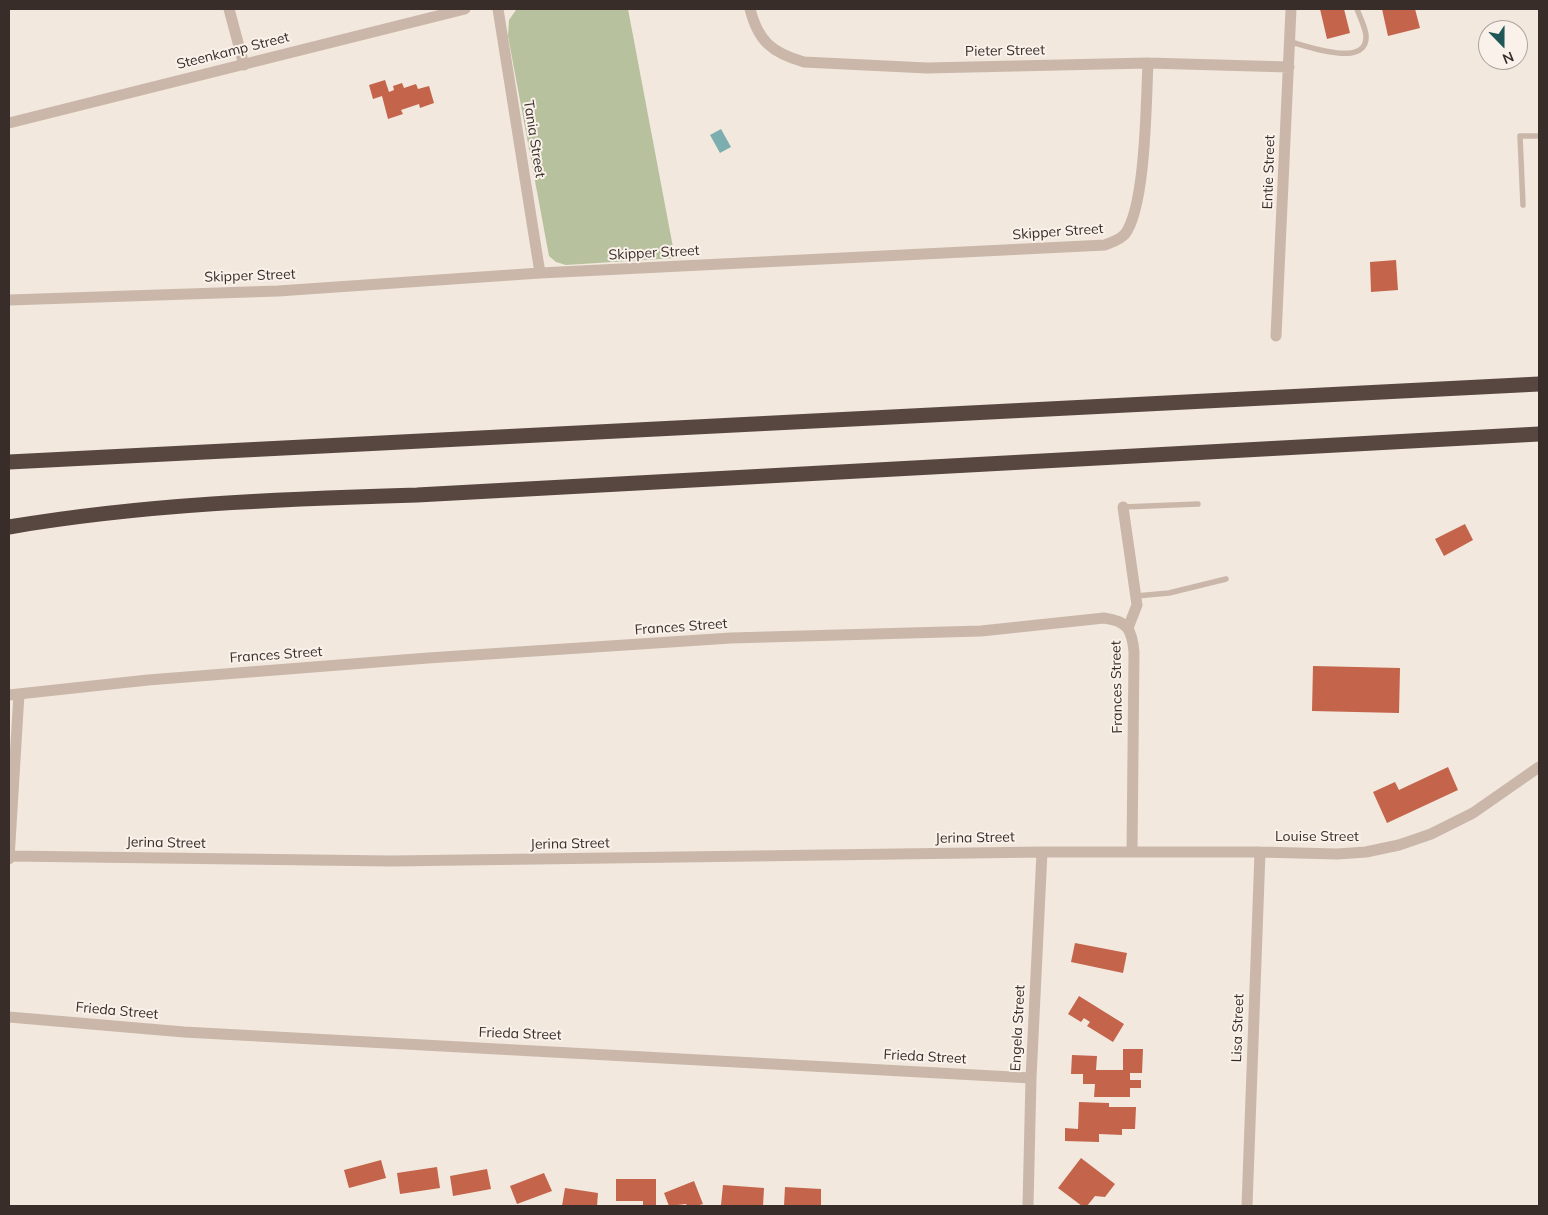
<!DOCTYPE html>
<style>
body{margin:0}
#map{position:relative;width:1548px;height:1215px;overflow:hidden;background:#f2e8de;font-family:Mulish,sans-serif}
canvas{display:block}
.frame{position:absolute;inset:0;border:10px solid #382d29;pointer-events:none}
.north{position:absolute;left:1478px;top:20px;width:50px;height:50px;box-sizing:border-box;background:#faf2ea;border:1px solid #aca39d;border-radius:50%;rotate:158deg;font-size:14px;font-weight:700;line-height:20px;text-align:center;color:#382d29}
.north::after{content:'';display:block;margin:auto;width:18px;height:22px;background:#1f5759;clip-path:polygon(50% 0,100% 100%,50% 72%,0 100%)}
</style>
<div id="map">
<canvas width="1548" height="1215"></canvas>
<div class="frame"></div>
<div class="north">N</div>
</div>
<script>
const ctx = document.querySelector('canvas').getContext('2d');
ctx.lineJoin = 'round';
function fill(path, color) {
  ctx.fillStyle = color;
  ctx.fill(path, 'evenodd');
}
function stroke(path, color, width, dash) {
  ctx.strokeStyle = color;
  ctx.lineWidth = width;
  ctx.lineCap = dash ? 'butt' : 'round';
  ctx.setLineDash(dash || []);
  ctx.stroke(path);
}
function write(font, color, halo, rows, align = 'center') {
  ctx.font = font + ' Mulish,sans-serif';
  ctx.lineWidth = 4;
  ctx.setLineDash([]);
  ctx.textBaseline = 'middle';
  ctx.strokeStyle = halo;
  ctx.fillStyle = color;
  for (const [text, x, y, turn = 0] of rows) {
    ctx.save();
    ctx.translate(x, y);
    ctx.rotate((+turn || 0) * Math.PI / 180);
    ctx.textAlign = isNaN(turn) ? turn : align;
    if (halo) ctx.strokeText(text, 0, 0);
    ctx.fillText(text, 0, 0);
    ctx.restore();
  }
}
fill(new Path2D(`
 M522,9H628L675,258L566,265L556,262L549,256L508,36L509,20L516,10Z`), '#b7c19e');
fill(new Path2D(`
 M721,129L731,147L720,153L710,135Z`), '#7daeaf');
fill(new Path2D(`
 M1320,9H1344L1350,33L1327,39Z
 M1382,9H1415L1420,28L1388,36Z
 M385,80L389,92L394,90L393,86L402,83L404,88L416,84L418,89L429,86L434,103L420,108L419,104L401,110L403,114L388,119L382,96L373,99L369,85Z
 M1396,260L1398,290L1371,292L1370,262Z
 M1465,524L1473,540L1444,556L1435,539Z
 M1313,666L1400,668L1399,713L1312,711Z
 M1448,767L1458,790L1387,823L1373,792L1395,782L1399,790Z
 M1075,943L1127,953L1123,973L1071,962Z
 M1079,996L1124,1024L1113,1042L1087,1026L1090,1022L1084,1018L1081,1022L1068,1014Z
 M1123,1049H1143L1142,1073H1130V1080H1141V1088H1130V1097H1094L1095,1084H1083V1074H1071L1072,1055L1097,1056L1096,1070H1123Z
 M1079,1102L1109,1103V1107H1136L1135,1129H1122V1135L1099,1134V1142L1065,1141V1128L1078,1129Z
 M1081,1158L1115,1184L1105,1197L1095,1196L1087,1206H1082L1058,1188Z
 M381,1160L386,1178L349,1188L344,1170Z
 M437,1167L440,1188L400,1194L397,1173Z
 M487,1169L491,1189L453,1196L450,1176Z
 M544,1173L552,1191L517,1204L510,1186Z
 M616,1179H656V1206H643V1201H616Z
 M694,1181L703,1204L696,1206H687L686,1204L669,1206L664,1193Z
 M723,1185L764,1188L763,1206L721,1205Z
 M785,1187L821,1189V1206H784Z
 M565,1188L598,1193L597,1206H562Z`), '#c3644b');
stroke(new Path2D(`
 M1291,42C1306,46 1369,69 1366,35C1365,27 1360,17 1357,9
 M1523,205L1520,136H1539
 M1123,507L1198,504
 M1136,596L1169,593L1226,579`), '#cab7aa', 5.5);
stroke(new Path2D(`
 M229,9L244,65
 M498,9L540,273
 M750,9C758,41 772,53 804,62L927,68L1148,63L1289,67
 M9,123L465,9
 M9,300L278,291L540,273L1105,245C1112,242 1120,240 1125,234C1146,206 1146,101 1148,63
 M1276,336L1291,9
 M1123,507L1137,605L1128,628
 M9,695L148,680L428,658L731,638L981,631L1104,618C1127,621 1132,629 1134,652L1132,852
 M9,856L391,861L1042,852H1260L1337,854L1366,852L1399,845L1431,834L1473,813L1539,767
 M9,859L19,694
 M9,1017L184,1032L1031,1078
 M1028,1206L1031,1078L1042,852
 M1247,1206L1260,852`), '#cab7aa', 11);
stroke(new Path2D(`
 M9,462L1539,384
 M9,527C144,504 280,499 417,495L1539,434`), '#584741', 15);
write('14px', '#382d29', '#faf2ea', [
 ["Steenkamp Street",233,51,-14],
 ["Pieter Street",1005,51,-1],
 ["Tania Street",534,139,81],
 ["Entie Street",1269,172,-88],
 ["Skipper Street",1058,232,-4],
 ["Skipper Street",654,253,-3],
 ["Skipper Street",250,276,-2],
 ["Frances Street",681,627,-4],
 ["Frances Street",276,655,-4],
 ["Frances Street",1117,687,-91],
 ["Louise Street",1317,837],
 ["Jerina Street",975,838,-1],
 ["Jerina Street",166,843,1],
 ["Jerina Street",570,844,-1],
 ["Frieda Street",117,1011,5],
 ["Engela Street",1018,1028,-87],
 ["Lisa Street",1238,1028,-88],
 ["Frieda Street",520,1034,2],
 ["Frieda Street",925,1057,3]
]);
</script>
